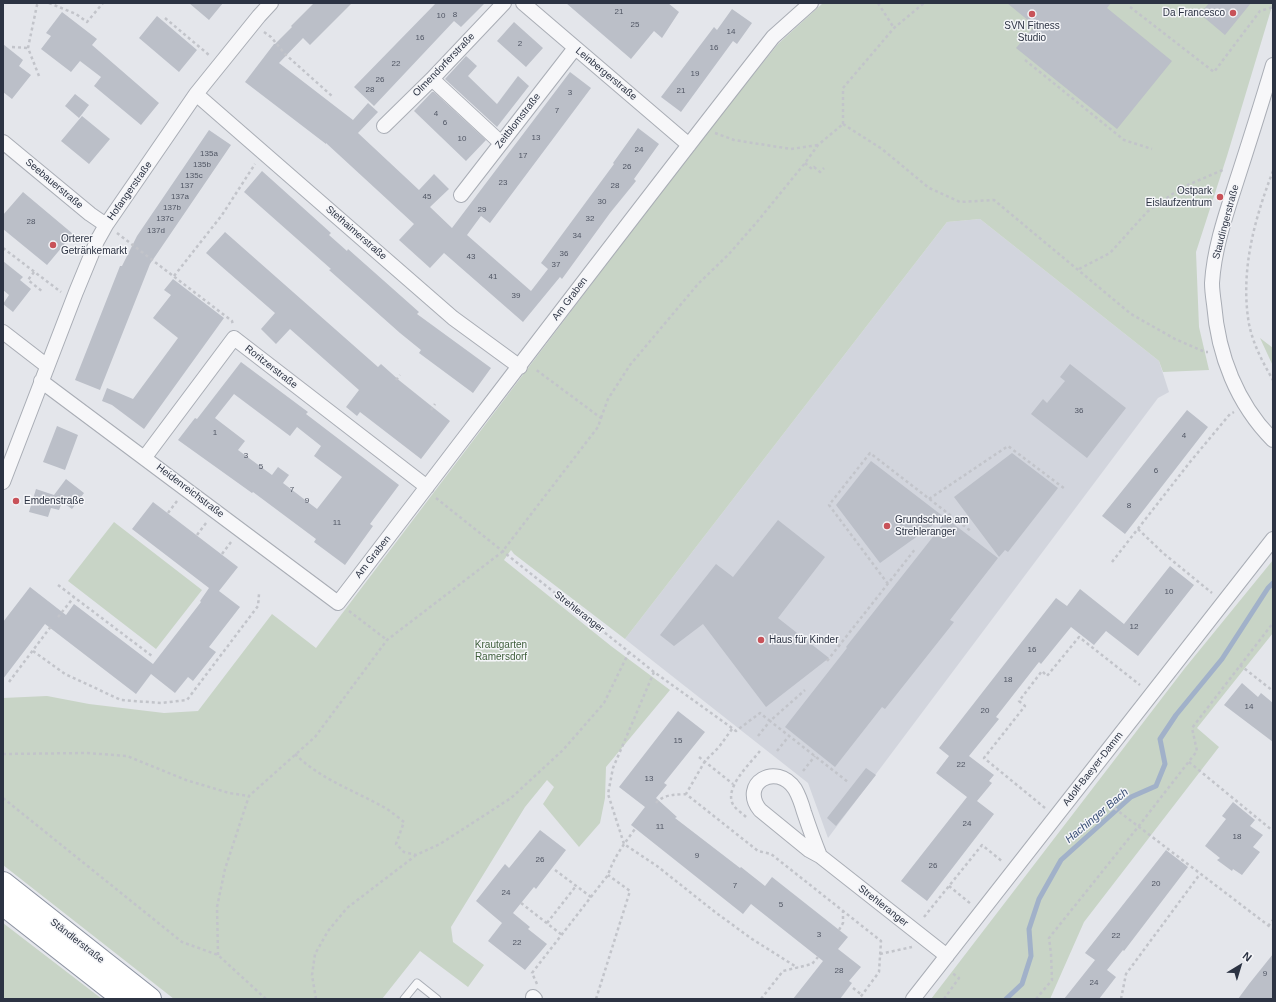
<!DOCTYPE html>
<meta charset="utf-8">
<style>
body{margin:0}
#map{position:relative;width:1276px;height:1002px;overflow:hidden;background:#e4e6eb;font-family:Arial,sans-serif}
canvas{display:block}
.frame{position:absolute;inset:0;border:4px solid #2c3343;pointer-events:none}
.north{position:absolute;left:1220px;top:946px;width:40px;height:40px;-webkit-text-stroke:3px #f4f5f8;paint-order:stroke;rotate:38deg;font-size:11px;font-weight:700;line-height:16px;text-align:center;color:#2c3343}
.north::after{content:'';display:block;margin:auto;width:14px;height:18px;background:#2c3343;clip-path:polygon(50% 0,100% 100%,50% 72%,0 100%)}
</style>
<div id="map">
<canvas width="1276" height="1002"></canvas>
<div class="frame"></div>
<div class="north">N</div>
</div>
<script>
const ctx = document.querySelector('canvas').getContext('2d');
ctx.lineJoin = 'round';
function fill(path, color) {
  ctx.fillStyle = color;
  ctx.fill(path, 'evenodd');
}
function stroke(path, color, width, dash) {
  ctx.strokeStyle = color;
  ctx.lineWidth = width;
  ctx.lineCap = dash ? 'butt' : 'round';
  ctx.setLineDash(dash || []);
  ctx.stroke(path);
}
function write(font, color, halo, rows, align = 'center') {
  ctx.font = font + ' Arial,sans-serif';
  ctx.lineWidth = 3;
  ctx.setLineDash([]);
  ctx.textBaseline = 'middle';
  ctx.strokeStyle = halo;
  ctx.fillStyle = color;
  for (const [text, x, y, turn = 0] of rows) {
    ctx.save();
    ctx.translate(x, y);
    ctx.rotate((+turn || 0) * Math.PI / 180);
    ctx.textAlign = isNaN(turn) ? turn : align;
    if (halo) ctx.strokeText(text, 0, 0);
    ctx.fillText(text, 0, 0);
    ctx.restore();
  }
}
fill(new Path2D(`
 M980,219L1159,361L1169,392L1158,398L828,838L808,783L625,639L947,222Z`), '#d2d5dd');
fill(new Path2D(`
 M823,3H1273L1227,156L1196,252L1199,327L1209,370L1163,372L1159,361L980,219L947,222L625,639L514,554L511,550L504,560L611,646L670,690L606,767L605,798L600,823L579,847L543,804L554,787L547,780L525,807L451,927L453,942L484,965L468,987L420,951L382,999H174L3,865V698L47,696L89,704L164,713L198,711L272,614L316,648L706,133L778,44Z
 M1260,338L1273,348V366Z
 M114,522L202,590L156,649L68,581Z
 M1273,560V633L1197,728L1219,747L1084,922L1050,999H931L1185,668Z
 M3,923L102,999H3Z`), '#c8d4c6');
stroke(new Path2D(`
 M1006,999L1022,984L1031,956L1029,929L1039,899L1061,860L1131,797L1156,786L1165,764L1160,739L1176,715L1222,659L1268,588L1273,583`), '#a1b1c9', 5);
fill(new Path2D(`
 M189,3H223L209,20Z
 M314,3H352L310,45L303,38L279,63L353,120L368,103L378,112L358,133L419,190L434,174L449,189L430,207L452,228L570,72L591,88L490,223L481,216L467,235L531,291L548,269L541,263L614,164L613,163L638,128L659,144L634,179L636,181L610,213L562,279L560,277L523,322L444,253L430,268L399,240L414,224L326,143V144L245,82L274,44H275L292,27L291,26Z
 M436,3H485L461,27L454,21L374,106L354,87Z
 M566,3H668L679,12L662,38L654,31L631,59Z
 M1007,3H1111L1107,8L1172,61L1117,129L1016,48L1035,26Z
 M1209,3H1251L1225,35L1200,14Z
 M732,9L752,23L737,44L733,41L681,112L661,97L714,27L717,30Z
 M62,12L97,39L92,45L159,103L141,125L94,86L101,77L80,61L71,72L41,49L51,36L46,33Z
 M157,16L197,50L179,72L139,38Z
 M514,22L543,48L526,67L497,41Z
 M3,44L23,60L19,66L31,75L12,99L3,92Z
 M466,56L477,66L468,76L497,104L518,76L529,86L497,127L445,79Z
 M432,92H434L486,140L466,161L414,111Z
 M75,94L89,105L79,118L65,106Z
 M82,116L110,139L89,164L61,141Z
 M209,130L231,145L150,264L100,390L75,380L120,266H122L137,236Z
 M262,171L331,233L329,235L347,251L348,249L419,312L417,314L491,368L473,393L419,353L421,350L400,333L329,270L331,269L244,192Z
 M23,192L73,234L47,265L3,229V215Z
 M225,232L378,367L381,364L400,381L450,421L421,459L360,412L357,416L346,407L359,390L290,329L276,344L261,329L275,313L206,253Z
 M3,261L23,277L20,280L31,289L13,312L3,304L9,295L3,290Z
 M173,279L224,318L144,429L112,405L102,401L107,388L133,399L178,338L153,318L171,295L164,290Z
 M241,362L308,412L306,414L399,485L370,524L373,526L345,565L314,542L316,539L253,492L252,493L178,440L195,418L197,419ZM234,394L290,436L297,427L321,446L314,456L342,477L317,509L283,483L289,475L278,467L272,475L238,450L245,441L215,418Z
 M1070,364L1126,408L1087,458L1031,414L1043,399L1047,403L1065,381L1060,377Z
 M1187,410L1208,427L1125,534L1102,516Z
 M57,426L78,435L65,470L43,462Z
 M1012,453L1058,488L1008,552L1005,550L999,557L954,497Z
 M871,461L944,517L880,563L836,505Z
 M66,479L84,493L72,509L62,502L59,510L51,508L48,517L29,512L36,489L54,495Z
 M153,502L238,567L219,591L240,607L209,647L216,652L193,681L188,677L175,693L151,674L136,694L45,624L3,679V622L30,587L66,615L74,604L153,664L201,602L200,601L209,588L132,529Z
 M947,519L998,558L950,620L954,622L885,709L882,707L835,767L785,727L847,648L846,647Z
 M778,520L825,557L778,618L829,658L766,707L703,624L674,646L660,635L716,564L733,577Z
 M1170,566L1194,585L1138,656L1106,631L1094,645L1071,627L1041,664L1039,662L996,717L999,719L969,756L994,775L989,781L992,783L977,801L994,814L927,901L901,881L967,797L936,773L949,756L939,748L1056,598L1067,606L1080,589L1124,624Z
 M1242,683L1258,697L1261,693L1273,703V742L1224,705Z
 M678,711L705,732L664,783L667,785L656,798L677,817L675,818L740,868L741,867L765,886L772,877L848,937L838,949L861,967L849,981L852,983L840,999H793L823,961L751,904L743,914L631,825L645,807L619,787Z
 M866,768L876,775L836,826L827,818Z
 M1233,802L1255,820L1250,826L1263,835L1253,847L1260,852L1242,875L1233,869L1232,871L1217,860L1220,858L1205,846L1226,819L1222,816Z
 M540,830L566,850L536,889L534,887L513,913L530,927L528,929L547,944L525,970L488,941L502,923L476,901L505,864L509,868Z
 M1166,850L1188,867L1124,951L1123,950L1107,970L1116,977L1099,999H1064L1095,960L1085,953Z
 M1273,954V999H1238L1249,984Z`), '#bbbfc8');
const service = new Path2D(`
 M404,999L417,983L437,999`);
const minor = new Path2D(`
 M523,3L689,145
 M1273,65C1261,105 1248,146 1235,186C1225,217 1214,250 1212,283C1212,290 1213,297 1214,304C1218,355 1237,404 1273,440
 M432,79L501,143
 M196,94L453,318L520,367
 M384,126L432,79L504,3
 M3,142L90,214L106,225
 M461,195L575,48
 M3,332L47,366
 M41,381L338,603C483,414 626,224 773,37L811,3
 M145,457L234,338L427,487
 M3,482L76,292L97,241L106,225L196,94L259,16L271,3
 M820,856C814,841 809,827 804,812C802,805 799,796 795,789C776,761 739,784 760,810L809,850L820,856L947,956
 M533,997L535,999
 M913,999L1273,539`);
const trunk = new Path2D(`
 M3,883L150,999
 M3,904L124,999`);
stroke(service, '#a9adb5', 9);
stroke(minor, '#a9adb5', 16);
stroke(trunk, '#8c93a1', 24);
stroke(new Path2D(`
 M49,3L76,14L87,22L103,3
 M878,3L894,28
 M1130,7L1214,72L1260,11L1273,7
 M165,18L209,55
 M264,32L271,37L285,54L332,96
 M12,47L28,48
 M1025,60L1124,140L1152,149
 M39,76L28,48L37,5L39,3
 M843,124L882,149L929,188L960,202L994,200L1131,314L1175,339L1205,352H1208
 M843,124V88L894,28L924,3
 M715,133L734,140L791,149L818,145
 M805,163L812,169L814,167L820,172L824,168
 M1273,171C1254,220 1240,272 1249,324C1253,344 1263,363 1273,380
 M117,233L232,321L233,325
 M3,248L61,292
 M1079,269L1110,253L1147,212L1171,195L1183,187L1225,169
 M34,272L28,280L43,292
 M174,276L222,215L255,164
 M396,380L400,375
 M431,410L435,404
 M601,418L608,399L630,365L698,284L729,254L757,222L805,163L818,145L843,124
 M436,498L654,672L736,731L760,713L770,721L805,690
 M929,499L1008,446L1065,489
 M168,513L177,501
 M1138,529L1163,553L1212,593
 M197,535L206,523
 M222,554L231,542
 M1112,562L1190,462L1230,414L1234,412
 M888,584L829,505L870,453L972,532
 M58,585L152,656
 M349,611L387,640
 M58,617L74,597
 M33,651L65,674L121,700L161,703L187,700L258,606L259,594
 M827,661L916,548
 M1240,665L1273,691
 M654,672L613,768L608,794L624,844L657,866L715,912L752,939L798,968
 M9,682L52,625
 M732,729L719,747L705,761L686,794L758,851L771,854L881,941L879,972L859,999
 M758,736L770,721L848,782
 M777,751L789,736
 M3,754L87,753L127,756L186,780L229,793L249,796
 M295,754C321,780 356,791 387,809C393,813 399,818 404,822L396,844L404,852L416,855L440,844L511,798L563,750L604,703L629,652
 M699,757L733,784
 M1189,762L1273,831
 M803,771L815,756
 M3,798L182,942L218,955L266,999
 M1105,801L1273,929
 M656,803C664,794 674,795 686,794
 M1045,808L984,758L1025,706L1019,701L1042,671L1047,676L1079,637L1140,685
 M746,817C742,813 737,810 734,806C722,789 750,764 760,751
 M555,870L591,897
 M949,886L971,904
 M521,903L562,935
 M924,917L982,845L1003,862
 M547,923L576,886
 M1268,926L1273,920
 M839,930L843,923V911
 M880,954L912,947
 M218,955L217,907L225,869L249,796L315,737L387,640L502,552L598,427L601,418L535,369
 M537,984L532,973L608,875C614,857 624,844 635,829
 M853,988L862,995
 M316,999L312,975L315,954L328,931L347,908L415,856
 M596,999L630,891L608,875
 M761,999L783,971L812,964L818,957
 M944,999L959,978L952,973
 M1036,999L1052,980L1051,954L1049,938L1138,827L1197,751L1192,728L1273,623
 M1121,999L1126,974L1200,874`), '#c2c4ca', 2.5, [3, 3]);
stroke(service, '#f7f7f9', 7);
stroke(minor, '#f7f7f9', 14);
stroke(trunk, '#fff', 22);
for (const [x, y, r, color] of [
 [1233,13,4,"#c85259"],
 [1032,14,4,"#c85259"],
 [1220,197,4,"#c85259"],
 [53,245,4,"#c85259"],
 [16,501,4,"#c85259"],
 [887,526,4,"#c85259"],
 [761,640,4,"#c85259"]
]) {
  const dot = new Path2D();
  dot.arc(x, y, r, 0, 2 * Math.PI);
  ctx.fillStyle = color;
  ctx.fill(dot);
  stroke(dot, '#f4f5f8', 1.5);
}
write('8px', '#505664', null, [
 ["21",619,12],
 ["8",455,15],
 ["10",441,16],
 ["25",635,25],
 ["14",731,32],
 ["16",420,38],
 ["2",520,44],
 ["16",714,48],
 ["22",396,64],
 ["19",695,74],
 ["26",380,80],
 ["28",370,90],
 ["21",681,91],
 ["3",570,93],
 ["7",557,111],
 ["4",436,114],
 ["6",445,123],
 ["13",536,138],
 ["10",462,139],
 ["24",639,150],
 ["135a",209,154],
 ["17",523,156],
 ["135b",202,165],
 ["26",627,167],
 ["135c",194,176],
 ["23",503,183],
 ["137",187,186],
 ["28",615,186],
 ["137a",180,197],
 ["45",427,197],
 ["30",602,202],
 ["137b",172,208],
 ["29",482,210],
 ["137c",165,219],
 ["32",590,219],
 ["28",31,222],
 ["137d",156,231],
 ["34",577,236],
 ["36",564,254],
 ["43",471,257],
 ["37",556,265],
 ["41",493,277],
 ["39",516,296],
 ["36",1079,411],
 ["1",215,433],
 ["4",1184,436],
 ["3",246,456],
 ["5",261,467],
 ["6",1156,471],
 ["7",292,490],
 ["9",307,501],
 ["8",1129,506],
 ["11",337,523],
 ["10",1169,592],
 ["12",1134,627],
 ["16",1032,650],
 ["18",1008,680],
 ["14",1249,707],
 ["20",985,711],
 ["15",678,741],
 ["22",961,765],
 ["13",649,779],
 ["24",967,824],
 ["11",660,827],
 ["18",1237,837],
 ["9",697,856],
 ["26",540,860],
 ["26",933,866],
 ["20",1156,884],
 ["7",735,886],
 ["24",506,893],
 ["5",781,905],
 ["3",819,935],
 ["22",1116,936],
 ["22",517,943],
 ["28",839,971],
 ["9",1265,974],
 ["24",1094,983]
]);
write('10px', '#2c3343', '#f4f5f8', [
 ["Da Francesco",1225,13,"right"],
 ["SVN Fitness",1032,26,"center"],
 ["Studio",1032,38,"center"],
 ["Ostpark",1212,191,"right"],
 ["Eislaufzentrum",1212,203,"right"],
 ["Orterer",61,239],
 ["Getränkemarkt",61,251],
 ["Emdenstraße",24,501],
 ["Grundschule am",895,520],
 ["Strehleranger",895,532],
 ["Haus für Kinder",769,640]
], 'left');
write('10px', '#2c3343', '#f4f5f8', [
 ["Olmendorferstraße",444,65,-46],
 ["Leinbergerstraße",606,74,40],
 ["Zeitblomstraße",518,121,-52],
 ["Seebauerstraße",54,184,40],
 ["Hofangerstraße",130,191,-55],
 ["Staudingerstraße",1226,222,-75],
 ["Stethaimerstraße",356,233,41],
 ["Am Graben",570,299,-53],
 ["Roritzerstraße",271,367,38],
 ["Heidenreichstraße",190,491,37],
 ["Am Graben",373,557,-52],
 ["Strehleranger",579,612,38],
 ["Adolf-Baeyer-Damm",1093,769,-52],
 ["Strehleranger",883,906,38],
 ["Ständlerstraße",77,941,38]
]);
write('10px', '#3e5e3a', '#f4f5f8', [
 ["Krautgarten",501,645],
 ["Ramersdorf",501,657]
]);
write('italic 11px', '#384e75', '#f4f5f8', [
 ["Hachinger Bach",1097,816,-40]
]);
</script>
